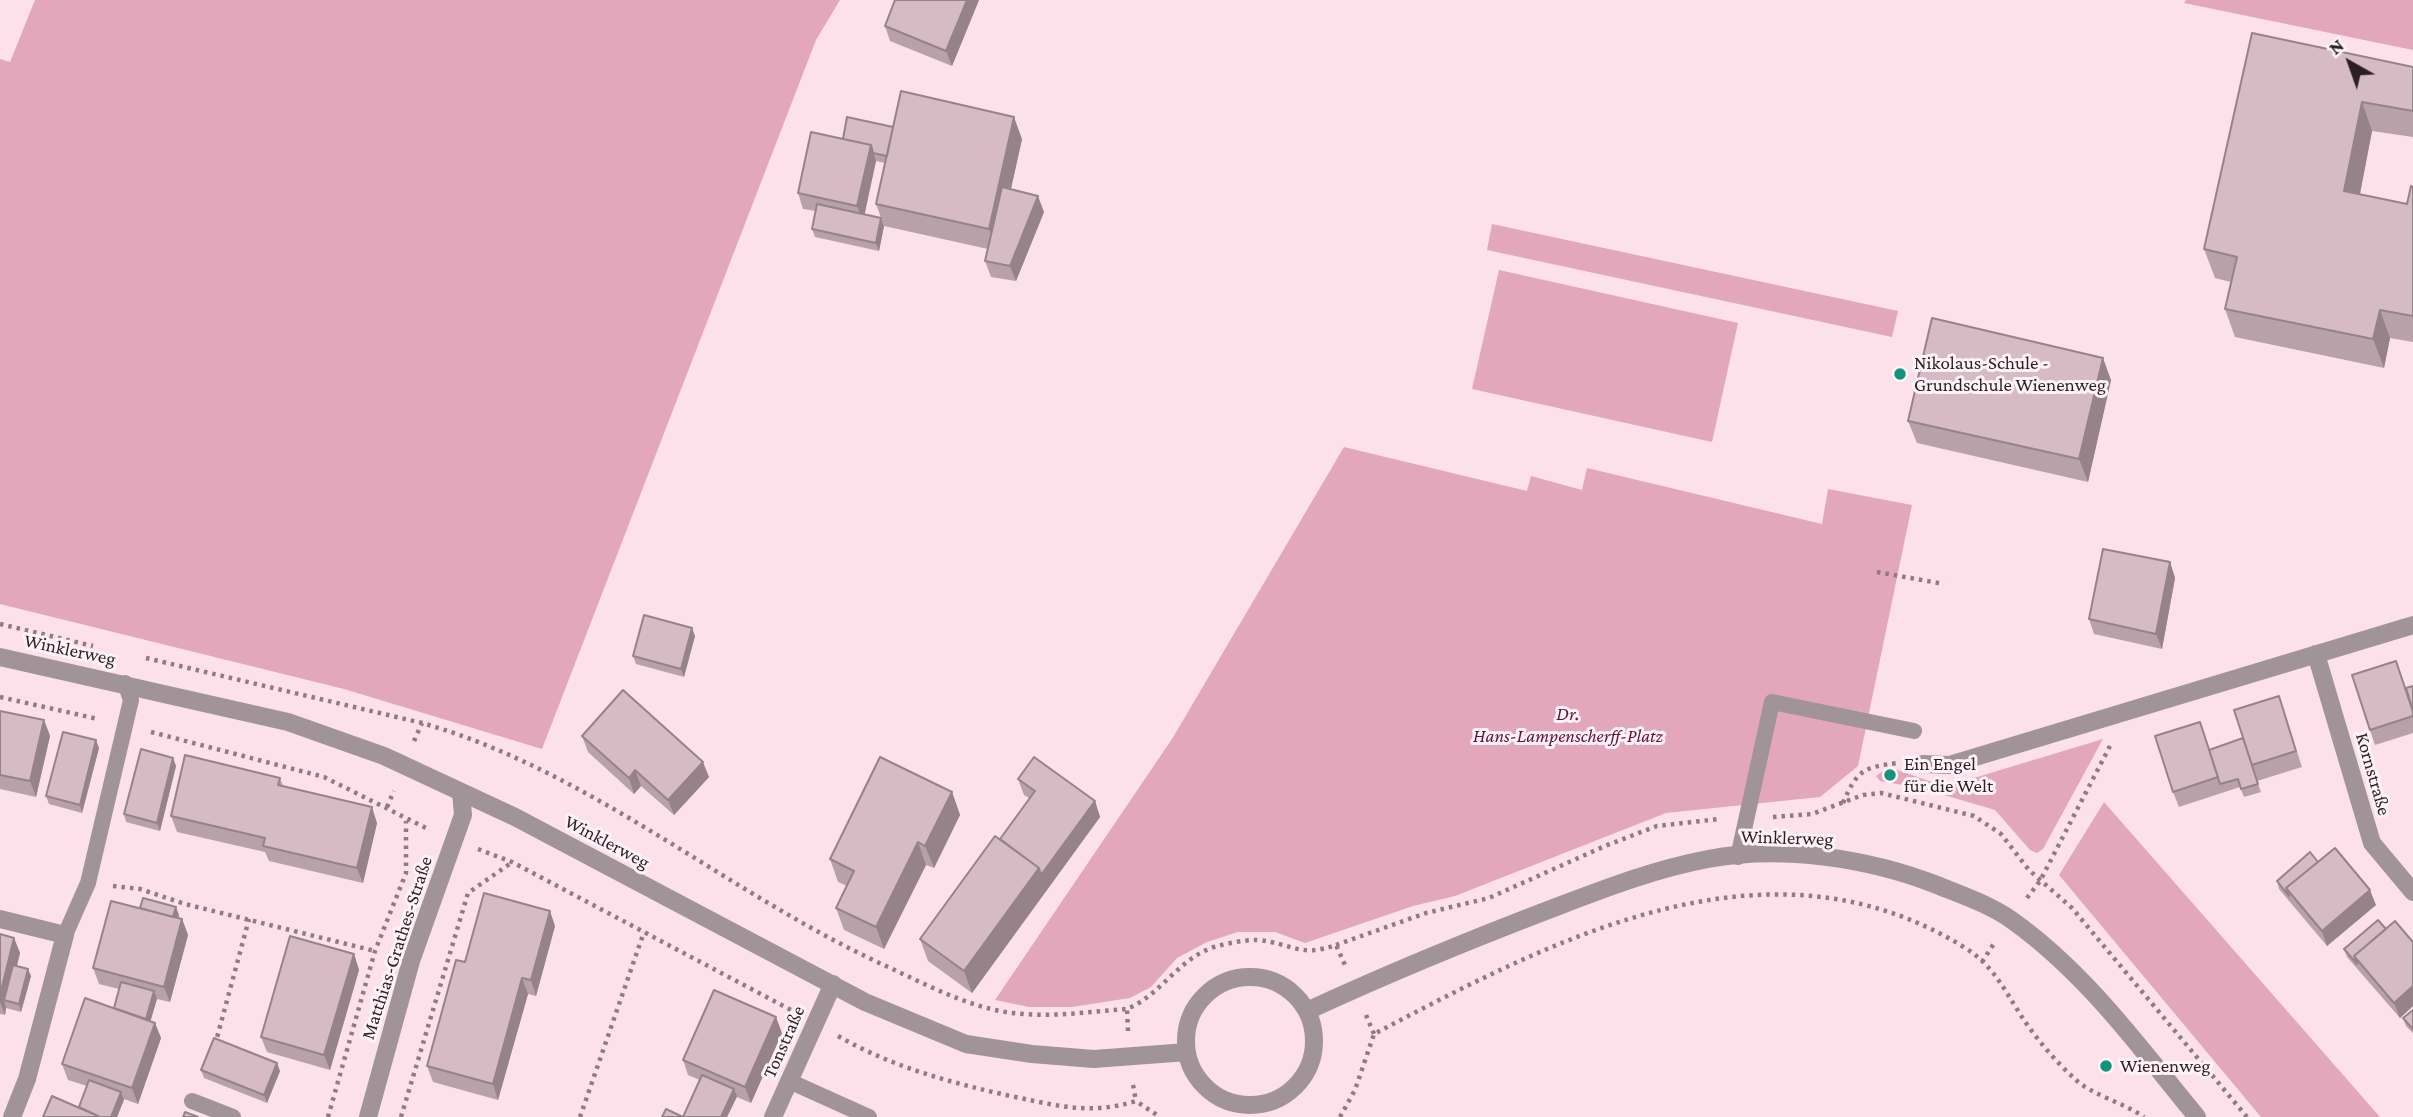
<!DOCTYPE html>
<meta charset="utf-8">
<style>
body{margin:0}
#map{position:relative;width:2413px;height:1117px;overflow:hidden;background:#fde1ea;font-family:"Crimson Pro",serif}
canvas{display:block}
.north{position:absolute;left:2315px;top:28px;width:70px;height:70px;-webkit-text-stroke:5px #fff3f7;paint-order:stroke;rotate:320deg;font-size:19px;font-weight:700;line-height:28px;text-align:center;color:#2a1f23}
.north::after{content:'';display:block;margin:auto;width:24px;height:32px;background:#2a1f23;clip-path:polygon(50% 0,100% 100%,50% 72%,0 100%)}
</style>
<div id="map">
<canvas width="2413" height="1117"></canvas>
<div class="north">N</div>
</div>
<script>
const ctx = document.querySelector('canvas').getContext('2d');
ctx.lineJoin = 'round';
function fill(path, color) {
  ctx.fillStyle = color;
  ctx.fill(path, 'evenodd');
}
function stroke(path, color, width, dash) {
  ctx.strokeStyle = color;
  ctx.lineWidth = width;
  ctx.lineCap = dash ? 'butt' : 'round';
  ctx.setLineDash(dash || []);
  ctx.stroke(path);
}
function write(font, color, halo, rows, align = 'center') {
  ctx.font = font + ' "Crimson Pro",serif';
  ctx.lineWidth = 6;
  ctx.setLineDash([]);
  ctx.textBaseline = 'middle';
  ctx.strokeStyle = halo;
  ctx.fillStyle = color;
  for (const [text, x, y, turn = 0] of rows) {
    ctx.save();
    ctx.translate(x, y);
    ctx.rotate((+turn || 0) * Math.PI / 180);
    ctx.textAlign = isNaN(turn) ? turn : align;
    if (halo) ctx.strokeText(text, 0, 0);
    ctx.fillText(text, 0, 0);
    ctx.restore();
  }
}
fill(new Path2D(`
 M35,0H840L816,40L542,749L344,689L0,604V59L10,62Z
 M2186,0H2413V50L2184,3Z
 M1492,224L1898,311L1892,337L1487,250Z
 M1499,270L1738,323L1712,442L1472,389Z
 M1344,447L1527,491L1531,476L1582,490L1587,468L1822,524L1828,489L1912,505L1858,766L1820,797L1666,813L1455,896L1413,906L1305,943L1275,932H1238L1207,942L1177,958L1151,987L1130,998L1072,1007H1029L995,1000L1172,739Z
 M2103,739L2043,849L2037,853L2030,850L1995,810L1920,788L1880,781L1876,776L1886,769H1894L1941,785L1954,784Z
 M2104,802L2380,1117H2261L2059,875Z`), '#e3a7bc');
stroke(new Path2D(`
 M1877,572L1944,584
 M0,624L93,646
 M146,658L422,723C591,771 728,894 886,966C923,983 960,1003 1000,1011C1041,1019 1085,1012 1127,1009
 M0,697L98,719
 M151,732L324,777L428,829
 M414,741L422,723
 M1843,803C1857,770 1864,767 1898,763
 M387,807L394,791
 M1773,817L1812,814L1863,795L1881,793L1974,816L2001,834L2029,870L2072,908L2247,1117
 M478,849L512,862L791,1010
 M113,886L140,889L185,904L375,951
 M2027,898L2040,881L2110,746
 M1336,945L1426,913L1489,898L1605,846L1657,826L1719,819
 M1982,962L1995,942
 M1366,1015L1374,1034
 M1128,1031L1127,1009C1161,995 1178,959 1214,947C1228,943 1244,940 1257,940C1292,943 1299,958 1336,945L1345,965
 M838,1036C894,1068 952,1083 1015,1097C1059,1106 1091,1115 1136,1101L1160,1117
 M215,1045L249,919
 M1133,1085L1136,1101
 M328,1117L375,951L406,873V821
 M401,1117L468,893L511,863
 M580,1117L644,932
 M1340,1117L1355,1090L1374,1034C1556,938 1770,825 1967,949C1993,966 2004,989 2020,1014C2034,1036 2055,1061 2075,1079C2090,1094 2124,1103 2144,1117`), '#8f7b82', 4.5, [3.5, 5]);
stroke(new Path2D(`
 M1738,857L1772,702L1914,731
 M65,935L88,883L131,700L125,683
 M789,1081L869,1117
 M192,1101L233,1117`), '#a09498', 16);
stroke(new Path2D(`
 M2316,654L2372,843L2413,892
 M0,657L288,722L384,756L515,817L865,1002L966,1044L1032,1054L1094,1059L1187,1052
 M1923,764L1949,765L2413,625
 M0,919L65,935L27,1079L12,1117
 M1186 1041a64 64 0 1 1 128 0a64 64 0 1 1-128 0Z
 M1307,1011C1389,973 1472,939 1556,907C1606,888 1655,869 1708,859C1780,845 1868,858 1937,885C1962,895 1991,905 2013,921C2087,974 2140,1048 2197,1117
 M368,1117L411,961L463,815L461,792
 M773,1117L833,984`), '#a09498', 18);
fill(new Path2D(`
 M895,0H979L952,66L890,41L885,26Z
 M2252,33L2413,67V137L2372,131L2360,194L2407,204L2413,187V342L2390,338L2384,368L2235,337L2225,309L2231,282L2215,278L2204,249Z
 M893,127L1022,139L1011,189L1044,212L1016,281L991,277L985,261L988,249L884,226L876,204L885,163L876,161L864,214L884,226L879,251L815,237L812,229L816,211L803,209L798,193L843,139Z
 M2111,380L2088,482L1917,443L1908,421Z
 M2170,562L2175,578L2162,649L2094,634L2089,619Z
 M695,636L684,677L636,664L633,656Z
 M2413,686V733L2375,745L2370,730L2408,695Z
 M2279,696L2302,767L2257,781L2261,792L2244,797L2240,787L2179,807L2173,792L2209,750L2243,738Z
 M0,711L44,720L50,736L36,797L0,789Z
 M582,736L709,777L674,815L641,786L634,794L588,752Z
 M99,748L82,813L49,804L46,796Z
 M176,766L160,831L126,822L124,814Z
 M280,778L283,786L377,823L363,883L269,861L265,852L177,832L171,816Z
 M1018,779L1095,801L1100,817L972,993L928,961L920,939L1000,839L1029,798L1024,795Z
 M952,792L960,815L934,868L926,865L884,949L844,930L836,908L847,886L838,882L830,859Z
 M2318,862L2376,905L2327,946L2279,889L2277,881Z
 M140,908L179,915L178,918L182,919L188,935L170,1002L157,999L150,1021L155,1023L161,1038L138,1104L124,1099L117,1117H43L79,1107L87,1086L68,1080L62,1064L114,1008L119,989L99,984L93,968Z
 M555,926L536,996L528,994L498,1100L433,1082L427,1066L465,962Z
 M2386,929L2413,942V1006L2400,1018L2347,957L2344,949Z
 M0,934L14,938L20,953L17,966L31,976L21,1012L6,1008L5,1015L0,1014Z
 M354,954L359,970L330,1070L267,1052L261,1037Z
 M2413,1010V1033L2406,1026L2403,1018Z
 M782,1033L751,1103L737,1097L727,1117H683L700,1080L688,1075L683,1060Z
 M201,1070L280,1071L267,1103L204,1078Z`), '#b8a1a9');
fill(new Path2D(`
 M967,0H979L952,66L946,51Z
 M2362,102L2372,131L2355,219L2344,191Z
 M1014,117L1022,139L997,251L989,229Z
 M871,145L876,161L863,222L857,206Z
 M1038,196L1044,212L1016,281L1010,266Z
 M881,218L884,226L879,251L876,243Z
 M2380,310L2390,338L2384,368L2373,339Z
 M2103,358L2111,380L2088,482L2079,459Z
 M2170,562L2175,578L2162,649L2156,634Z
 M692,628L695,636L684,677L681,669Z
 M44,720L50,736L36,797L30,781Z
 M96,740L99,748L82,813L80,805Z
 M173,758L176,766L160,831L157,823Z
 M703,762L709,777L674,815L668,800Z
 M635,770L641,786L634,794L629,778Z
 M952,792L960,815L934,868L925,846Z
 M1095,801L1100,817L972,993L964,971L1039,868Z
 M372,807L377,823L363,883L357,868Z
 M918,842L926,865L884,949L876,927Z
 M2370,890L2376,905L2327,946L2322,931Z
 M176,907L179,915L174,931L171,923Z
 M550,911L555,926L536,996L531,980Z
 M182,919L188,935L170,1002L164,987Z
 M14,938L20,953L8,1001L4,1000L6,1008L5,1015L0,1002V995Z
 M354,954L359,970L330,1070L324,1055Z
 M28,969L31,976L21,1012L19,1004Z
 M522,978L528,994L498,1100L493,1084Z
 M2413,986V1006L2400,1018L2394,1003Z
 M154,991L157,999L147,1033L144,1025Z
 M776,1017L782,1033L751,1103L745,1087Z
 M155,1023L161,1038L138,1104L132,1088Z
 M277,1063L280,1071L267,1103L264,1095Z
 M734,1089L737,1096L727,1117H721Z
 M121,1092L124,1100L117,1117H111Z`), '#968389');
const building = new Path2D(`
 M895,0H967L946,51L885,26Z
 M2252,33L2413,67V111L2362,102L2344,191L2407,204L2411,186L2413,187V316L2380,310L2373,339L2225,309L2237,257L2204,249Z
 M901,91L1014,117L989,229L876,204Z
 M847,117L893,127L887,156L873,153L871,145L843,139Z
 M811,132L871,145L857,206L798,193Z
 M1002,187L1038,196L1010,266L985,261Z
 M817,204L881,218L876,243L812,229Z
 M1932,318L2103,358L2079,459L1908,421Z
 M2103,549L2170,562L2156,634L2089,619Z
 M644,615L692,628L681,669L633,656Z
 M2396,661L2413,712V716L2370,730L2352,675Z
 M2413,686V711L2406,688Z
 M623,690L703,762L668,800L635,770L629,778L582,736Z
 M2279,696L2296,751L2252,765L2234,710Z
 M0,711L44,720L30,781L0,775Z
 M2200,722L2218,777L2173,792L2155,736Z
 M63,732L96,740L80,805L46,796Z
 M2243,738L2258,784L2241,789L2238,779L2220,784L2209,750Z
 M141,749L173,758L157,823L124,814Z
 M185,755L280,778L278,785L372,807L357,868L263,846L265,838L171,816Z
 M880,757L952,792L925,846L918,842L876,927L836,908L854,871L830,859Z
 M1034,757L1095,801L1041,875L1039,868L1000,839L1035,791L1018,779Z
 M995,836L1039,868L964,971L920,939Z
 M2335,848L2370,890L2322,931L2286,888Z
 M2310,852L2318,862L2286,888L2289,896L2277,881Z
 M484,893L550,911L531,980L522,978L493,1084L427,1066L456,960L465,962Z
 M143,898L176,907L173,917L140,908Z
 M111,901L182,919L164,987L93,968Z
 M2378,920L2386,929L2354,956L2357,964L2344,949Z
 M2395,921L2413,942V986L2394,1003L2354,956Z
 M0,934L14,938L0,995Z
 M290,936L354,954L324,1055L261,1037Z
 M13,965L28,969L19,1004L4,1000Z
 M121,982L154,991L146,1019L114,1008Z
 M714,990L776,1017L745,1087L683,1060Z
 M85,998L155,1023L132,1088L62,1064Z
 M2413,1010V1029L2403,1018Z
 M214,1038L277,1063L264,1095L201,1070Z
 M702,1075L734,1089L721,1117H683Z
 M89,1080L121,1092L111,1117H100L79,1107Z
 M52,1096L100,1117H43Z
 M666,1109L683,1117H662Z
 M185,1112L198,1117H183Z`);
fill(building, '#d6bbc4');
stroke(building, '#968389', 2);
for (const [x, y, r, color] of [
 [1900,374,7,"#11937c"],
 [1890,775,7,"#11937c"],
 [2106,1066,7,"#11937c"]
]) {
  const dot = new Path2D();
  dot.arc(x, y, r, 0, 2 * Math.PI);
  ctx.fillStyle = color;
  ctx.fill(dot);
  stroke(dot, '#fff3f7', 2.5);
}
write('19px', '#2a1f23', '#fff3f7', [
 ["Nikolaus-Schule -",1914,363],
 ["Grundschule Wienenweg",1914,385],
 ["Ein Engel",1904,764],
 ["für die Welt",1904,786],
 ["Wienenweg",2120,1066]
], 'left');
write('19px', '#2a1f23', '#fff3f7', [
 ["Winklerweg",70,650,12],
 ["Kornstraße",2373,774,74],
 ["Winklerweg",1787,838,2],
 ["Winklerweg",607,842,28],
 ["Matthias-Grathes-Straße",397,948,-72],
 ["Tonstraße",784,1042,-66]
]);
write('italic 19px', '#640e3a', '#fff3f7', [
 ["Dr.",1568,714],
 ["Hans-Lampenscherff-Platz",1568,736]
]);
</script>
